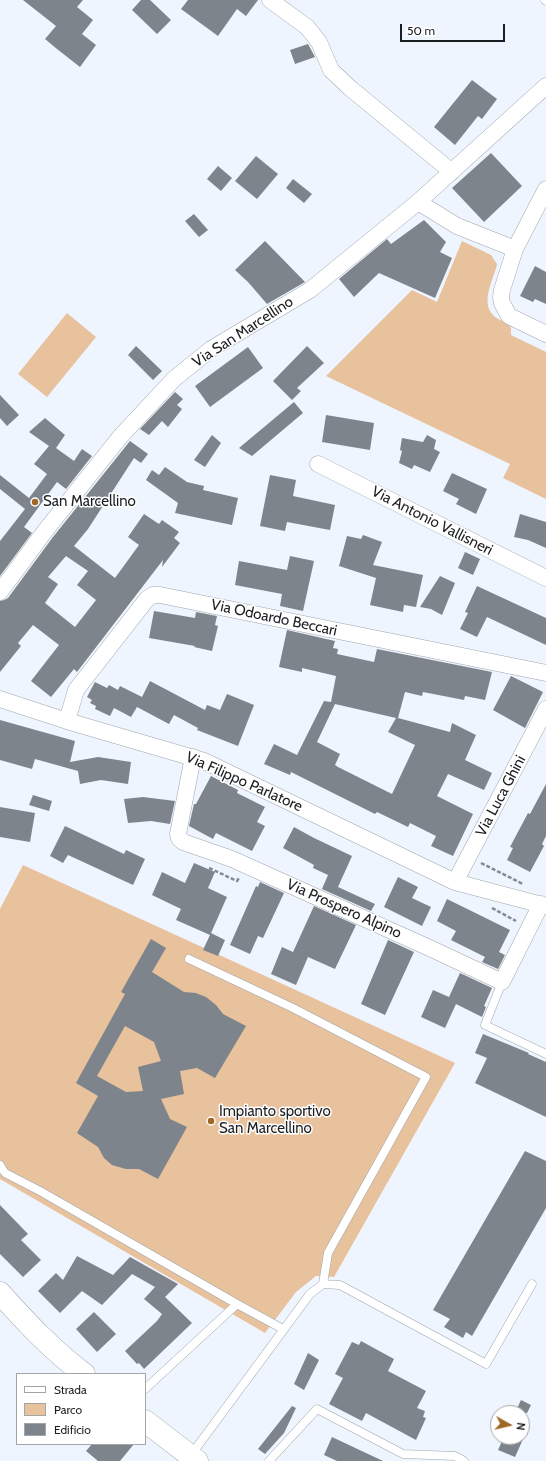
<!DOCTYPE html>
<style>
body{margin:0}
#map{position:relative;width:546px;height:1461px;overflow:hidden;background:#eef5ff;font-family:Cabin,sans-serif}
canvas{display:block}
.legend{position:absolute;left:16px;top:1373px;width:130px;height:72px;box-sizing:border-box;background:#fff;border:1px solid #a4a5a7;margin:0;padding:5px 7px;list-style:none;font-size:12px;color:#1c1f22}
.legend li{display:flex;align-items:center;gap:8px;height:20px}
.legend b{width:20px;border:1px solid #a4a5a7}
.north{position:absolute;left:490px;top:1405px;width:40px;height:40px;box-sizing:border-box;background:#fff;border:1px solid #a4a5a7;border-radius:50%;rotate:98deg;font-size:11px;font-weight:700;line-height:16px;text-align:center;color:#1c1f22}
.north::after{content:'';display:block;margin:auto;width:14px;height:18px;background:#a06625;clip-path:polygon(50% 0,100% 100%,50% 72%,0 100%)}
.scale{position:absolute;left:400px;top:24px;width:105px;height:18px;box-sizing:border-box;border:2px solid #1c1f22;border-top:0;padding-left:5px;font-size:12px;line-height:14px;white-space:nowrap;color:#1c1f22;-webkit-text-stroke:3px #fff;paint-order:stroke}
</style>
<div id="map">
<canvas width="546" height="1461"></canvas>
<ul class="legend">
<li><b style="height:5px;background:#fff"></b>Strada</li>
<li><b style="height:11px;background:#e8c19d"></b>Parco</li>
<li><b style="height:11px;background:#7d848c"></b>Edificio</li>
</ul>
<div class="north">N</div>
<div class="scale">50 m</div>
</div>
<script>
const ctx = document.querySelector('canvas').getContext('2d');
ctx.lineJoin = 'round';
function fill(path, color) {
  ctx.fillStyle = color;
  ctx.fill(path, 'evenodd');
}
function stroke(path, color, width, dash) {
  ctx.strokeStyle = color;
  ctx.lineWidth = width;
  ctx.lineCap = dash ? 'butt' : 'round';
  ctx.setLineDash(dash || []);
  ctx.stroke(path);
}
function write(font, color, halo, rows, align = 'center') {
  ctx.font = font + ' Cabin,sans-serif';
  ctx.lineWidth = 3;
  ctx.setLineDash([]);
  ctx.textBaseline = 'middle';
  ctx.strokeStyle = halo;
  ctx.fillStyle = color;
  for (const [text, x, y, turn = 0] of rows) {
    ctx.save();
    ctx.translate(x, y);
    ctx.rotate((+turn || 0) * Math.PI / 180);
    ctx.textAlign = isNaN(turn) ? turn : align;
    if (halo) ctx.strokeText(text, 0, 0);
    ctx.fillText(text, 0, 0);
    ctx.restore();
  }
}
fill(new Path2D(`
 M462,241L491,255L497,264C494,279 480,301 493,315C496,319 504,321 509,324L511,328V335L546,352V499L503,478L510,464L326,376L412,290L437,302Z
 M67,313L96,337L47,397L18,374Z
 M23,865L455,1063L334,1277L316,1276L296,1292L265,1333L0,1179V909Z`), '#e8c19d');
fill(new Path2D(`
 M23,0H83L77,7L93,20L82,34L96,45L80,67L57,49L45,39L56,26Z
 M141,0H150L171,20L157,34L132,10Z
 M188,0H258L246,16L237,9L218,36L181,9Z
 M308,44L315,57L295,64L290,50Z
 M472,80L497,99L482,119L478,116L455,145L434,127Z
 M491,153L522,186L484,222L452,188Z
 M256,156L278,174L257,199L235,181Z
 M218,166L232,178L221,191L207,179Z
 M293,179L312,194L304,203L286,188Z
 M194,214L208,230L199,237L185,221Z
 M424,220L446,242L440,252L452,258L435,298L379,273L354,297L339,279L387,239L391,244Z
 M265,241L305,282L267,304L248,282L235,270Z
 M535,266L546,272V304L535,299L533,302L520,296Z
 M136,346L162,371L153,380L128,355Z
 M307,346L324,363L297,388L301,391L292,400L273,381Z
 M248,347L263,368L210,407L195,386Z
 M175,392L183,399L177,405L182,409L168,427L162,421L149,435L140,429Z
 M0,395L19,415L7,426L0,418Z
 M294,402L303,413L252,456L239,448Z
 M326,415L374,423L370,450L322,442Z
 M45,418L65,435L56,448L74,461L82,449L92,456L66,489L57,482L24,527L32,533L0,576V541L25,509L0,489V475L29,498L47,474L34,464L49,446L29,432Z
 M212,435L221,443L205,467L194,460Z
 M427,435L436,440L434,449L440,452L430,472L414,465L412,469L399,463L402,451L400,450L402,438L423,442Z
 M130,441L148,454L141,463L134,458L88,529L74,546L115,578L139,545L128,537L144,514L159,524L162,520L179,532L174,538L180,543L162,567L163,560L77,672L74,669L51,697L31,681L59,645L33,625L18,643L21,646L0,672V601L4,600L8,598L53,537ZM66,556L88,571L77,585L96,600L75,627L45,603L58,584L48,577Z
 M165,467L187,482L204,486L203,490L238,498L232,525L175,513L178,503L146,480L152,470L159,475Z
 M452,473L487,489L476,514L456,504L459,499L443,491Z
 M270,475L296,480L293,496L335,505L330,530L287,522L285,531L260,526Z
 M520,514L546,522V548L528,540L514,537Z
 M363,535L382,542L373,565L423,575L416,607L404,605L403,612L370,605L376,578L339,566L347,536L361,539Z
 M465,552L480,559L473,575L458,568Z
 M290,556L314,561L303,611L280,606L282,594L235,585L239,561L287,570Z
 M440,576L455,583L442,615L431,609L420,607Z
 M477,586L546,618V645L487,617L477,637L460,629L468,613L465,612Z
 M154,611L195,618L196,612L217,616L215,625L218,626L212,651L194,647L195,646L149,638Z
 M287,630L335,641L333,648L338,649L337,654L374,662L377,649L492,672L485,700L465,696L464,700L423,692L422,696L405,692L398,718L450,732L452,723L476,735L465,760L492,773L484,790L448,774L437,796L473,814L453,856L431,846L436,836L410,823L408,827L377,812L375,814L291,772L290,775L264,764L274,744L297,755L324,701L331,702L336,676L302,668V672L279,667ZM335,704L396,718L388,732L415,745L392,794L338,767L335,765L340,754L317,742Z
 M511,676L543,692L525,728L493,710Z
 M150,681L205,710L207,705L220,710L227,694L254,705L238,746L197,730L198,728L174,715L169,724L137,707L131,717L114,708L110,716L95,709L96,706L90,703L92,700L87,697L95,682L107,688L109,685L118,690L120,686L142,697Z
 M0,720L75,741L70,762L98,757L131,762L128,784L101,780L80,784L78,771L35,759L32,769L0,760Z
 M211,776L238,790L237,793L265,807L257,822L265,826L252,851L216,833L213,839L189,826L194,804H196Z
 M546,784V836L542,844L544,846L530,872L507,860L513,848L510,847L528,813L530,814Z
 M33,795L52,801L49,811L29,805Z
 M143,797L175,801L170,824L151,821L128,823L124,799Z
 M0,807L35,813L30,842L0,837Z
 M65,826L124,854L126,850L145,859L133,885L68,855L63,863L50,856Z
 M294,827L314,838L352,856L338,887L375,904L371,911L322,889L328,875L313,868L314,865L283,848Z
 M194,863L215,872L208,888L227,897L211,933L225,940L218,956L203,950L210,935L176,920L181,909L152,895L162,872L185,883Z
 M398,877L418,887L412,898L431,907L422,926L384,907Z
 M260,882L284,893L263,938L258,936L250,954L230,945L256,886L258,887Z
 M447,899L510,930L499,952L505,955L498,969L482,962L485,957L451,940L456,931L437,921Z
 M314,906L356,925L335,969L308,957L296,985L271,974L282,947L293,952Z
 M151,939L166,948L152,972L184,992L196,993L206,997L216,1005L223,1014L246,1026L215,1078L197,1068L180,1071L184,1094L161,1099L170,1119L187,1127L158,1179L139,1169H126L112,1165L104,1158L98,1147L77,1133L98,1096L76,1083L125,994L121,992ZM125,1026L154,1042L161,1061L138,1067L143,1091L126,1092L97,1076Z
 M388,940L414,952L385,1015L361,1004Z
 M460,973L492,988L484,1006L486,1007L482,1017L456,1004L445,1028L421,1017L433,990L449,997Z
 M483,1034L529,1053L528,1054L546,1062V1117L475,1083L487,1058L475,1053Z
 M525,1151L546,1161V1208L472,1336L466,1332L463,1338L444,1327L450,1319L433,1310Z
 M0,1205L28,1234L21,1240L41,1260L23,1277L0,1254Z
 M77,1256L113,1275L130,1257L178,1284L165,1297L192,1323L144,1369L139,1363L137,1364L125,1351L157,1321L162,1314L144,1299L155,1287L132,1274L102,1305L82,1291L60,1313L38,1291L56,1273L63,1280Z
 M94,1312L116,1334L97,1352L76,1329Z
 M361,1341L394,1359L388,1371L426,1391L417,1408L425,1411L423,1417L426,1418L416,1440L366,1413L362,1421L329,1404L343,1378L335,1374L352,1342L359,1345Z
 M308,1353L319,1360L304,1390L294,1384Z
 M521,1400L531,1405L527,1413H515Z
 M292,1406L296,1408L284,1433L265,1454L258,1449Z
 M332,1437L383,1461H337L324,1455Z
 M504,1437H524L515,1457L498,1450Z
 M92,1444H134L120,1461H98L86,1451Z`), '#7d848c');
const lane = new Path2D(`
 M545,0L546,1
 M189,959L293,1008L426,1077L328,1253L323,1284
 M502,982L485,1025L546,1054
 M0,1165L5,1173L40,1191L237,1304L283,1329
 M145,1389L237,1304
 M191,1455L310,1294L323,1284L340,1285L486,1364L532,1284
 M269,1461L317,1409L403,1454L455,1456L464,1461`);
const street = new Path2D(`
 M270,0L307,27L319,42L331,70L350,88L452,172
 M546,189L515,249L502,290L501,297L502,303L509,316L546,334
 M418,202L457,226L515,249
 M318,464L546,578
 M0,592L45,531L120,437L174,379L211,349L310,290L418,202L546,86
 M0,699L67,721L204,761L455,882L546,906
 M67,721L76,690L147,599L153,595H160L546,673
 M193,757L178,834L179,838L183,842L232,859L434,950L502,982L541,904
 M455,882L546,709`);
const secondary = new Path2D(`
 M0,1293C27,1323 51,1349 84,1374
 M145,1421L197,1461`);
stroke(lane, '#9fa6ae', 9);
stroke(street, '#9fa6ae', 17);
stroke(secondary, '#9fa6ae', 23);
stroke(new Path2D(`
 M481,863L523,884
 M209,868L237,881L239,878
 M492,908L516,921`), '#858a91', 2.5, [4, 2]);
stroke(lane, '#fff', 8);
stroke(street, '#fff', 16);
stroke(secondary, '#fff', 22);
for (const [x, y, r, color] of [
 [35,502,4,"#a06625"],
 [211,1121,4,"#a06625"]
]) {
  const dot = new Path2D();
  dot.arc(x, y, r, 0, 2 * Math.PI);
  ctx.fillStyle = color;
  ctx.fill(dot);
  stroke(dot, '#fff', 1.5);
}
write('15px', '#1c1f22', '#fff', [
 ["Via San Marcellino",243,332,-33],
 ["Via Antonio Vallisneri",432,521,27],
 ["Via Odoardo Beccari",274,618,12],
 ["Via Filippo Parlatore",244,782,24],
 ["Via Luca Ghini",501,796,-62],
 ["Via Prospero Alpino",344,909,24]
]);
write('15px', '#1c1f22', '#fff', [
 ["San Marcellino",43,502],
 ["Impianto sportivo",219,1112],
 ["San Marcellino",219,1129]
], 'left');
</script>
